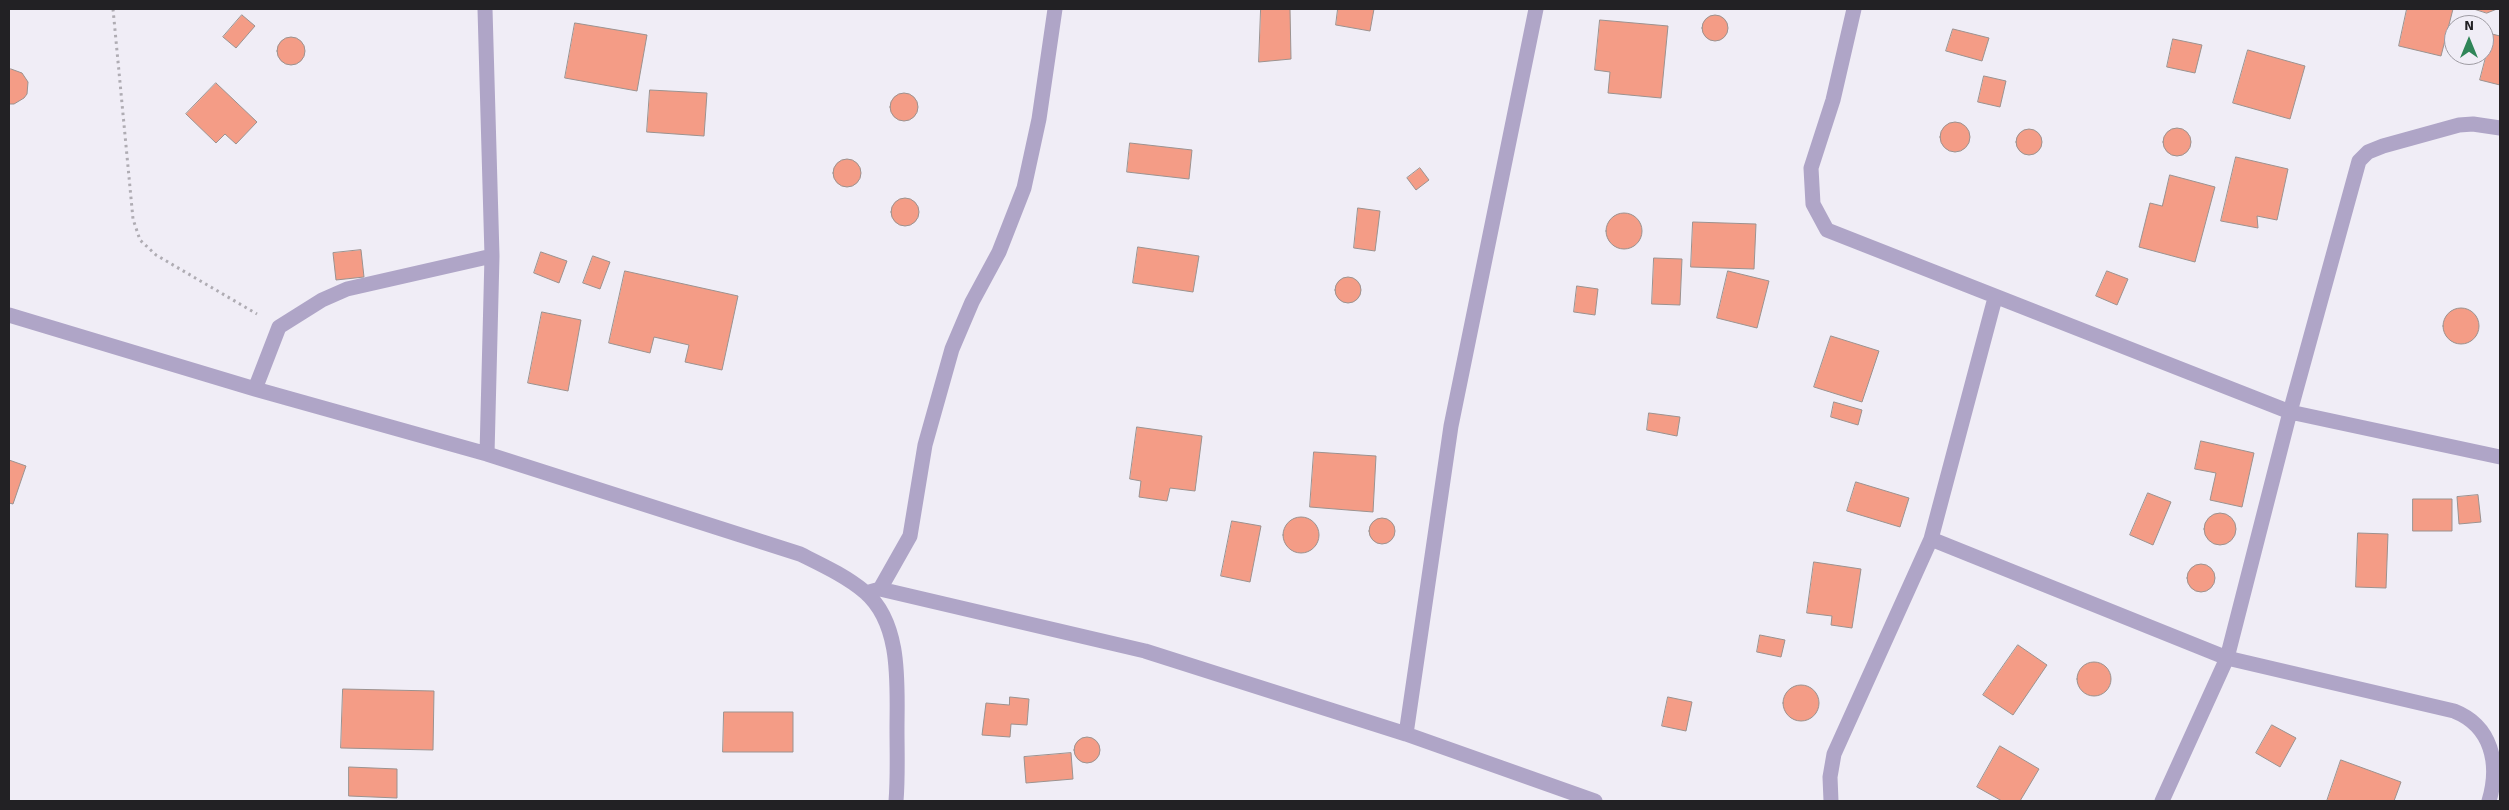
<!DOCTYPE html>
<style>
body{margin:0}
#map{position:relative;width:2509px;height:810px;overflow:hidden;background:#f0edf6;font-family:Signika,sans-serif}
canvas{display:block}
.frame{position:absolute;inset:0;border:10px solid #222124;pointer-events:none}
.north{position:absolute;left:2444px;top:15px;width:50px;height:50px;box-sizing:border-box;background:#f0edf6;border:1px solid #9e9ba2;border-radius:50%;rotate:0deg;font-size:14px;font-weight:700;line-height:20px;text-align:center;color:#222124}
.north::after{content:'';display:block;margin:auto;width:18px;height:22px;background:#308558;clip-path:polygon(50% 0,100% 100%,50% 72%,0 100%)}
</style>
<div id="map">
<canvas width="2509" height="810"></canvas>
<div class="frame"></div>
<div class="north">N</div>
</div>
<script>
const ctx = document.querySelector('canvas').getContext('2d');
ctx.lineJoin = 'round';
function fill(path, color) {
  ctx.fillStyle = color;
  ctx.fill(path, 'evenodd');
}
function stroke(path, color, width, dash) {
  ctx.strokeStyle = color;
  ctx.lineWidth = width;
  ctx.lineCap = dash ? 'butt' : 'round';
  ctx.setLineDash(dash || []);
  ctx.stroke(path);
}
const building = new Path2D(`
 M1261,9H1290L1291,59L1259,62Z
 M1338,9H1374L1370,31L1336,25Z
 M2407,9H2453L2441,56L2399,46Z
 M2474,9H2497L2487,13Z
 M1702 28a13 13 0 1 1 26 0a13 13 0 1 1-26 0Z
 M242,15L255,26L236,48L223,37Z
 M1600,20L1668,26L1661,98L1608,93L1610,72L1595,70Z
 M575,23L647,35L637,91L565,78Z
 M1953,29L1989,38L1982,61L1946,51Z
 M2492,34L2500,36V85L2480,80Z
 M277 51a14 14 0 1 1 28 0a14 14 0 1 1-28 0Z
 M2173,39L2202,45L2195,73L2167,67Z
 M2248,50L2305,66L2290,119L2233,103Z
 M11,69L22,73L28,82L27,94L24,98L14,104H9V70Z
 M1984,76L2006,81L2000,107L1978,102Z
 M216,83L257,122L236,144L225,134L216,143L186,114Z
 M650,90L707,93L704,136L647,132Z
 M890 107a14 14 0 1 1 28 0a14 14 0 1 1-28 0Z
 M1940 137a15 15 0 1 1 30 0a15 15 0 1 1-30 0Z
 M2163 142a14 14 0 1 1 28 0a14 14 0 1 1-28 0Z
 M2016 142a13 13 0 1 1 26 0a13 13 0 1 1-26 0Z
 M1130,143L1192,150L1189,179L1127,172Z
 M2236,157L2288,169L2277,220L2257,216L2258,228L2221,221Z
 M833 173a14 14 0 1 1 28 0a14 14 0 1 1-28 0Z
 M1420,168L1429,180L1416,190L1407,178Z
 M2170,175L2215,187L2195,262L2139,247L2150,203L2162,206Z
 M891 212a14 14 0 1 1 28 0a14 14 0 1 1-28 0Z
 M1358,208L1380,211L1375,251L1354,248Z
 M1606 231a18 18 0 1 1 36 0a18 18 0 1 1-36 0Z
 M1693,222L1756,224L1754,269L1691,267Z
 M1138,247L1199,256L1193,292L1133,283Z
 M361,250L364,277L336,280L333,253Z
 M541,252L567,261L559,283L534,273Z
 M593,256L610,262L600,289L583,283Z
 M1654,258L1682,259L1680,305L1652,304Z
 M625,271L738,296L722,370L685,362L689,345L654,337L650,353L609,343Z
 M1728,271L1769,281L1757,328L1717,318Z
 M2107,271L2128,279L2117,305L2096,296Z
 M1335 290a13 13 0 1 1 26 0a13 13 0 1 1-26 0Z
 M1577,286L1598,289L1595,315L1574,312Z
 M2443 326a18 18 0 1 1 36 0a18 18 0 1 1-36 0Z
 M542,312L581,320L568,391L528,383Z
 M1831,336L1879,351L1862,402L1814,387Z
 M1834,402L1862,410L1858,425L1831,417Z
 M1649,413L1680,417L1677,436L1647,430Z
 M1137,427L1202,436L1195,491L1170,488L1167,501L1139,497L1141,481L1130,479Z
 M2201,441L2254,453L2242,507L2210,500L2216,473L2195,469Z
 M1314,452L1376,456L1373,512L1310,507Z
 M9,460L26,466L13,504L9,503Z
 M1856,482L1909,498L1900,527L1847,511Z
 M2148,493L2171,502L2153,545L2130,535Z
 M2478,495L2481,522L2459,524L2457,497Z
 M2413,499H2452V531H2413Z
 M2204 529a16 16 0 1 1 32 0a16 16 0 1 1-32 0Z
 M1283 535a18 18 0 1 1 36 0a18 18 0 1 1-36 0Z
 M1369 531a13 13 0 1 1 26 0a13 13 0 1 1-26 0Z
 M1232,521L1261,526L1250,582L1221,576Z
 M2358,533L2388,534L2386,588L2356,587Z
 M1814,562L1861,569L1852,628L1831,625L1832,616L1807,613Z
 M2187 578a14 14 0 1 1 28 0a14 14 0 1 1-28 0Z
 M1760,635L1785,640L1781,657L1757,652Z
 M2018,645L2047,665L2013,715L1983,695Z
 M2077 679a17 17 0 1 1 34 0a17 17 0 1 1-34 0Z
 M1783 703a18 18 0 1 1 36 0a18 18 0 1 1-36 0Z
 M343,689L434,691L433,750L341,748Z
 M1010,697L1029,699L1027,725L1011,724L1010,737L982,735L986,703L1009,705Z
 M1668,697L1692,702L1686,731L1662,726Z
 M724,712H793V752H723Z
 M2272,725L2296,738L2280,767L2256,753Z
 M1074 750a13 13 0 1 1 26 0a13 13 0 1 1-26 0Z
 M2000,746L2039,769L2020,801H2002L1977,787Z
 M1071,753L1073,779L1026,783L1024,757Z
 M2341,760L2401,782L2394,801H2327Z
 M349,767L397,769V798L349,796Z`);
fill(building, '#f49c86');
stroke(building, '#9b928f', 1);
stroke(new Path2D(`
 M113,9L133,219L140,240L156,255L257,314`), '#afacb3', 3, [2.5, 4]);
stroke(new Path2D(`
 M485,9L492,256L487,454
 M1854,9L1833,100L1811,168L1813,204L1827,230L2290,412L2500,457
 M9,315L255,389L487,454L800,554C822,565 846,576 865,592C902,624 897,685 897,729C897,753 898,777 896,801
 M255,389L279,327L322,300L347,289L492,256
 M1931,539L2227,658L2454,711C2492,726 2500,764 2489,801
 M880,589L910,536L925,445L952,349L972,302L999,252L1024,188L1039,119L1055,9
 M866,593L880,589L1145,651L1406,734L1595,801
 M1406,734L1451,426L1536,9
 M1831,801L1830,777L1834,754L1931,539L1995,298
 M2162,801L2227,658L2290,412L2359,161L2368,152L2383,146L2459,125L2473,124L2500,128`), '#afa5c7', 15);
</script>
